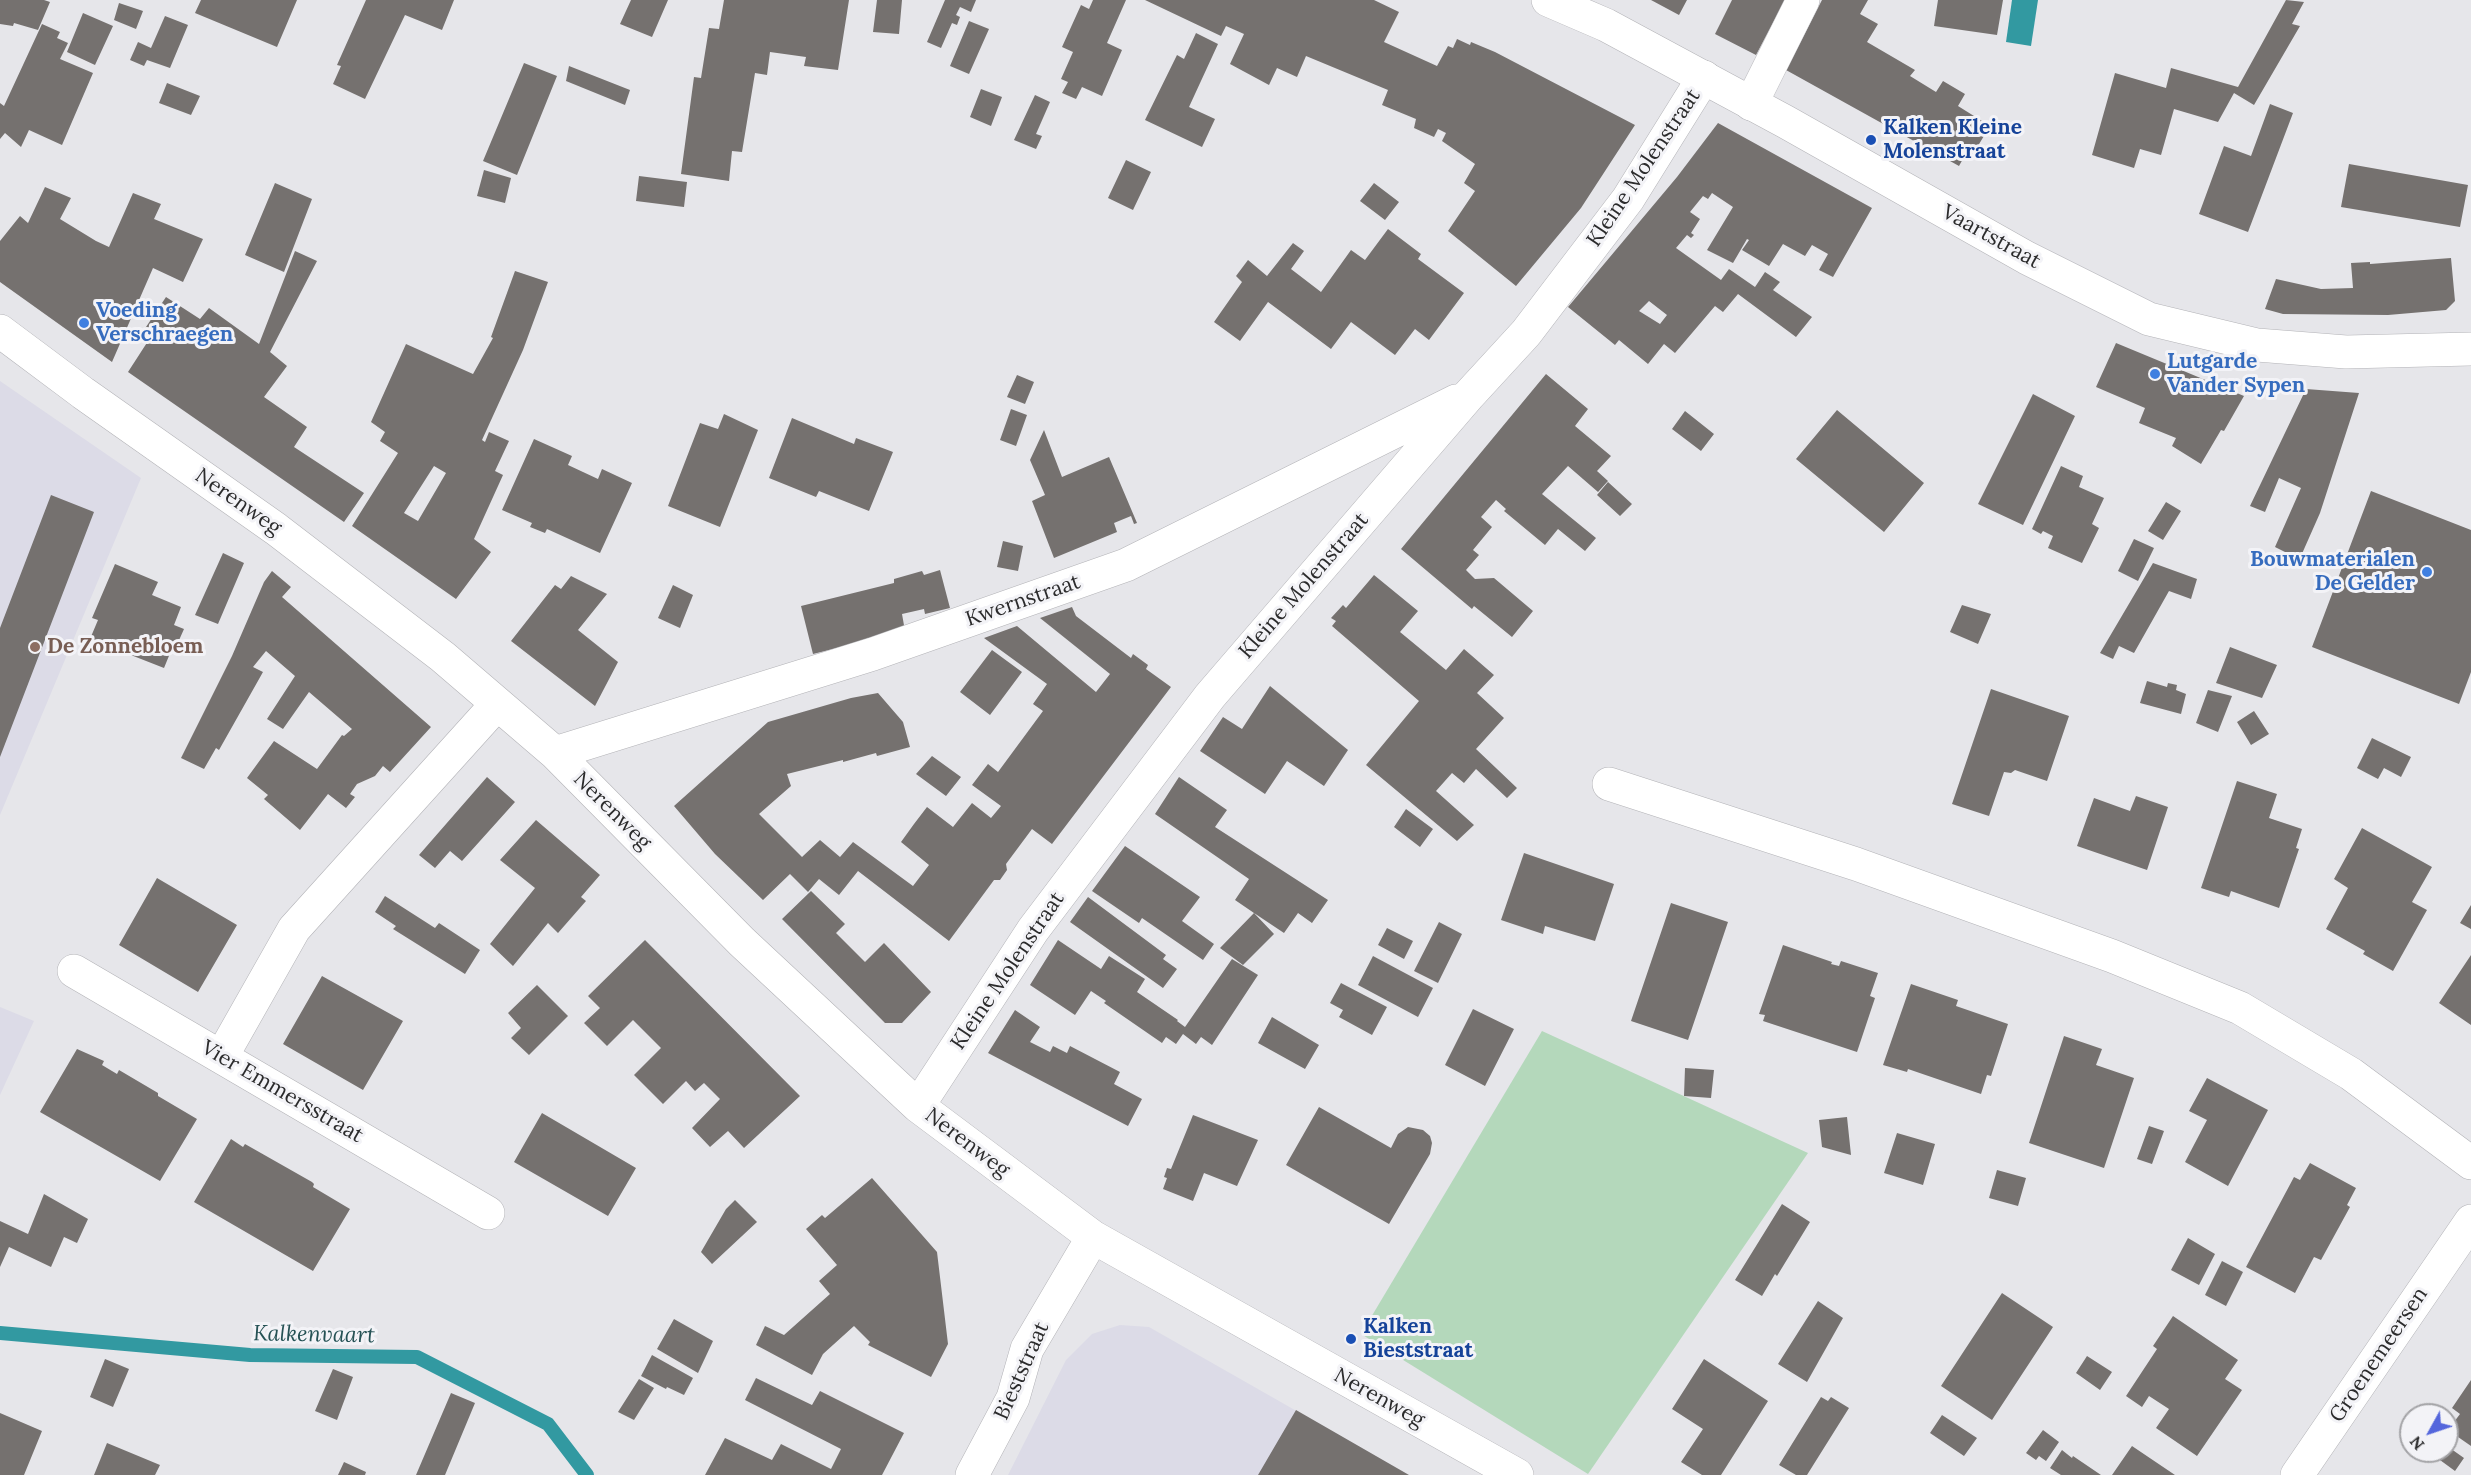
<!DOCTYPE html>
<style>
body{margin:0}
#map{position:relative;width:2471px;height:1475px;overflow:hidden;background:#e6e6ea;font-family:Lora,serif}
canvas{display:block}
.north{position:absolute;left:2399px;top:1403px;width:60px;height:60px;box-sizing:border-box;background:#f3f3f7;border:2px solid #a3a3a6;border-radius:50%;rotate:230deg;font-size:16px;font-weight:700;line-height:24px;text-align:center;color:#2b2b2c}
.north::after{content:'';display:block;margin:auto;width:21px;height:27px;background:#5466dc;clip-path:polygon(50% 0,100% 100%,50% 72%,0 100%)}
</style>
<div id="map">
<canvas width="2471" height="1475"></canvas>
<div class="north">N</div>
</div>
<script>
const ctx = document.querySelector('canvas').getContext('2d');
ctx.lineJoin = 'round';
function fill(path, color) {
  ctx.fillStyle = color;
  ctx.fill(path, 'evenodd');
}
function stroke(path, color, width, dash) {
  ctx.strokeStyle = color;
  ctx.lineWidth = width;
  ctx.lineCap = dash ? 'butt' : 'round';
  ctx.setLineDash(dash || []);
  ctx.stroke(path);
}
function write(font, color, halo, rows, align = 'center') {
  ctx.font = font + ' Lora,serif';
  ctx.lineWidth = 6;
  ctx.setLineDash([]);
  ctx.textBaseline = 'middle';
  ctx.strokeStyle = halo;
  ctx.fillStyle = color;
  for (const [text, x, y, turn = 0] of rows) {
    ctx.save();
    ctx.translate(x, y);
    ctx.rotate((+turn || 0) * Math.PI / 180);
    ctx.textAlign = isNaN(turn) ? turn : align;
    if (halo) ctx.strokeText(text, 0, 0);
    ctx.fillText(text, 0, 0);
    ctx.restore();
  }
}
fill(new Path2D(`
 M0,381L141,478L0,815Z
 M0,1007L34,1021L0,1095Z
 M1120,1325L1149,1327L1409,1475H1008L1066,1360L1092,1334Z`), '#dcdbe7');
fill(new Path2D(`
 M1542,1031L1808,1153L1588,1474L1361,1334Z`), '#b4d8bb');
fill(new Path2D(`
 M2012,0H2038L2031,46L2006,42Z`), '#3299a1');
stroke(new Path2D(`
 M0,1333L250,1355L417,1357L548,1424L587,1475`), '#3299a1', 14);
fill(new Path2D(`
 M0,0H44L50,2L38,30L14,23L13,26L0,24Z
 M201,0H297L277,47L195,13Z
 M366,0H454L442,30L405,15L365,99L333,84L341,66L337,65Z
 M631,0H668L652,37L620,24Z
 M724,0H849L838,70L804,66L806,57L770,52L767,75L755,73L742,152L732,151L729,181L681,174L694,77L701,78L709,28L719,29Z
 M877,0H902L899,34L873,32Z
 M945,0H976L971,12L960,7L956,15L960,17L957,25L952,23L941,48L927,42Z
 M1093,0H1126L1107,43L1122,50L1102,96L1082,87L1076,99L1062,93L1068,82L1061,79L1073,52L1062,47L1081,5L1089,9Z
 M1145,0H1374L1399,12L1384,42L1437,66L1448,46L1453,48L1457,39L1470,45L1471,42L1495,52L1635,125L1581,208L1516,286L1448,231L1475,191L1464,183L1475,164L1442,141L1446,133L1438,129L1434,137L1414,128L1416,119L1382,105L1388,90L1306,56L1297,77L1277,68L1269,85L1230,64L1244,34L1226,26L1221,36Z
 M1651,0H1687L1679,15Z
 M1732,0H1785L1756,55L1715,34Z
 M1822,0H1868L1860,14L1878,24L1867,42L1915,70L1910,76L1936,92L1943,81L1965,94L1958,106L1990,126L1970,159L1964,157L1959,166L1786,70Z
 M1938,0H2003L1997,35L1934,26Z
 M2286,0L2304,2L2292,24L2300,26L2254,105L2234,93L2218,122L2174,109L2161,155L2140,149L2134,168L2092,155L2115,73L2166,88L2171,68L2238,87Z
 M119,3L143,11L136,29L114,20Z
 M83,13L113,26L95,65L67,52Z
 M165,16L188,25L170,68L147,60L144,66L130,60L138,42L151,48Z
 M969,21L989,29L969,74L950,66Z
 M42,24L60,32L57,38L68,43L60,59L93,73L62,145L29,130L21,147L5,133L0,139V103L4,106Z
 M1196,33L1218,44L1189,107L1215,119L1202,147L1145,120L1177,55L1184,59Z
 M524,63L557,76L517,175L483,161Z
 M569,66L630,90L625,105L566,81Z
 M167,83L200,96L191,115L159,103Z
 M981,89L1002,97L991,126L970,117Z
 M1035,95L1050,102L1036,134L1042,136L1036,149L1014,140Z
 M2270,104L2293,113L2248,232L2199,214L2224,146L2251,156Z
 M1718,123L1872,208L1833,277L1819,270L1828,254L1812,245L1805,256L1783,244L1769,266L1742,250L1749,240L1747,239L1733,263L1707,250L1733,207L1712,193L1708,199L1703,196L1690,212L1700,219L1691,233L1694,235L1691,238L1687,235L1676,248L1721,280L1729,269L1755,287L1765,272L1780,282L1773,290L1812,317L1796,337L1738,294L1723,312L1715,306L1675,353L1664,344L1648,364L1619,340L1615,345L1568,307L1677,177ZM1649,301L1667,315L1660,324L1639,311Z
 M1126,160L1151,172L1133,210L1108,198Z
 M2349,164L2468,185L2460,227L2341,207Z
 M484,170L511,178L505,203L477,196Z
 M639,176L687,182L684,207L636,201Z
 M275,183L312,199L284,272L245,255Z
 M1374,183L1399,202L1385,220L1360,201Z
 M45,187L71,198L60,219L96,241L109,247L133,193L161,204L154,219L203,239L183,282L153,268L112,362L0,282V241L20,216L28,223Z
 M1388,229L1421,254L1418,259L1464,293L1429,340L1415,329L1395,355L1351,322L1331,349L1268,302L1240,341L1214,322L1242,282L1236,276L1248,260L1267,276L1293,243L1304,251L1291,269L1321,292L1351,250L1365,260Z
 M295,251L317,261L270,352L287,366L264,397L307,427L294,447L364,493L344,522L128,372L150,338L142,333L166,297L200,319L209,308L259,344Z
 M2451,258L2455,301L2446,310L2388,315L2283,314L2265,309L2276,279L2321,289L2353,288L2351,263L2370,262V264Z
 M515,271L548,282L523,350L482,440L485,442L489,432L509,441L495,471L503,475L474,539L491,552L456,599L352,526L398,453L380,441L385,432L371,422L406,344L473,374L493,338L491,337ZM434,466L446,473L418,521L404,513Z
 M2116,343L2244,396L2224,431L2221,430L2201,464L2172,446L2176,438L2139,423L2145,408L2096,387Z
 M1546,374L1588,409L1575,426L1611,456L1597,471L1608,481L1598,492L1568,466L1542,494L1596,538L1585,551L1558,529L1545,545L1504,511L1506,509L1496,500L1481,517L1492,527L1473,550L1479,555L1466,570L1475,579L1494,578L1533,611L1512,637L1474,606L1472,609L1401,549Z
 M1017,375L1034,382L1025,404L1007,397Z
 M2306,389L2359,393L2320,513L2297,565L2282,558L2285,552L2275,547L2301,488L2279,478L2265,512L2250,506Z
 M2033,394L2075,416L2023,525L1978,504Z
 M1011,409L1027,415L1016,446L1000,440Z
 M1837,410L1924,483L1884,532L1796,459Z
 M1685,411L1714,434L1701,451L1672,429Z
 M724,414L758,430L720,527L668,506L700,423L718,429Z
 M792,418L854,444L856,438L893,452L869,511L819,491L816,497L769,478Z
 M1044,430L1062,477L1109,457L1137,523L1134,524L1131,516L1114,523L1117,532L1054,558L1032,501L1045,495L1030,460Z
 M534,439L572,456L568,465L598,479L602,469L632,483L600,553L547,529L545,533L530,527L532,523L502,510Z
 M2061,466L2083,476L2079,487L2104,498L2092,524L2099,528L2082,563L2048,548L2053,536L2043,531L2041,534L2032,529Z
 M1608,482L1632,504L1620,516L1597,495Z
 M2371,491L2471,530V672L2459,704L2312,647Z
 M51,495L94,512L0,757V628Z
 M2166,502L2181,511L2163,540L2148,531Z
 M2134,539L2154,548L2138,581L2118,571Z
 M1003,541L1023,546L1018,571L997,567Z
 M223,553L244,563L218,624L195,615Z
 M2153,563L2197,579L2191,599L2169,591L2134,653L2119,646L2113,659L2100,653Z
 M115,564L158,582L152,595L181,607L174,625L184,629L176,647L173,646L164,668L90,639L98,620L92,618Z
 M940,570L950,608L925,614L924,609L902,614L905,631L813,654L801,606L894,583V579L922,571L924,575Z
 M272,571L291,587L282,597L431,727L390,772L383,766L375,776L357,784L350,794L355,797L346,808L328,794L300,830L264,799L268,795L247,778L274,741L317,769L342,735L344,736L352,729L309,692L283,729L267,719L295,676L266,651L253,667L263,672L219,750L216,748L204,769L181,758L232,656L264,582Z
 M1374,575L1418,611L1400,632L1446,670L1464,649L1494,675L1477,693L1504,718L1476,749L1517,788L1507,798L1476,769L1464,783L1452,773L1436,791L1474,825L1457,841L1366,765L1419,701L1332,626L1336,621L1331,618L1343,605L1346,608Z
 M571,576L607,594L578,630L618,662L595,706L511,641L555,585L561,589Z
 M673,585L693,595L680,628L658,618Z
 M1962,605L1991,614L1978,644L1950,632Z
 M1072,607L1076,616L1131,658L1133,654L1148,665L1146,669L1171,687L1052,844L1032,829L1006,864L1007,870L1000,880H994L949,941L858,871L839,895L819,879L808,892L790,874L763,900L715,854L674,806L768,722L851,698L878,693L903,722L910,747L877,756L876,753L843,762V760L787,774L791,786L759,814L802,857L820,840L840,857L853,842L913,886L929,865L901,842L914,824L927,807L953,827L972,803L991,818L1001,806L972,785L988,764L998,772L1043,711L1033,704L1047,684L984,638L1017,626L1096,692L1110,674L1040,618Z
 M2230,647L2277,665L2262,698L2216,683Z
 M992,650L1022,672L990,715L960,692Z
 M2147,681L2167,687L2168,683L2177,685L2176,690L2186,694L2181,714L2140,703Z
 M1270,686L1348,750L1324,786L1287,761L1265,794L1200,751L1223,717L1242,729Z
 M1991,689L2069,716L2047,781L2015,770L2011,773L2004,772L1989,816L1952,804Z
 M2208,690L2232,696L2218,732L2196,723Z
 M2254,711L2269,734L2251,745L2237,722Z
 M2372,738L2411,757L2401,777L2384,768L2378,779L2357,768Z
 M932,756L961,777L946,796L916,774Z
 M487,777L515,802L462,861L450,851L435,868L419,855Z
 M1179,777L1227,810L1215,827L1328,900L1312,923L1298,913L1284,933L1254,913L1274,934L1243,965L1220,948L1254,913L1235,900L1249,879L1155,814Z
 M2237,781L2277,794L2269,818L2302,829L2296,848L2299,849L2279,908L2231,891L2229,897L2201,888Z
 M2136,796L2168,807L2147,870L2077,846L2094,798L2130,811Z
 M1406,809L1433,829L1420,847L1394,827Z
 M536,820L600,875L581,897L586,901L558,933L548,923L513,966L490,944L535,888L500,860Z
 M2362,828L2432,867L2412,902L2427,910L2393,971L2363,954L2365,951L2326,929L2348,888L2334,879Z
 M1125,846L1200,897L1182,921L1214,944L1203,960L1142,918L1139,923L1092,891Z
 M1524,853L1614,884L1595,941L1545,926L1543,934L1501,920Z
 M157,878L237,925L198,992L119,945Z
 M811,891L845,924L836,933L865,962L884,943L931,992L902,1023H885L782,919Z
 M385,896L435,928L439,923L480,950L465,974L393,929L396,926L375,912Z
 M1088,897L1166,955L1163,959L1177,969L1163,988L1070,922Z
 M1671,903L1728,922L1688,1040L1631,1021Z
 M2471,905V929L2460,923Z
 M1439,922L1462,934L1438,983L1414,971Z
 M1387,928L1413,941L1404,959L1378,945Z
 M645,940L800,1096L744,1148L728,1131L710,1147L692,1128L720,1099L704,1083L695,1091L686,1081L663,1104L634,1075L661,1048L633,1020L607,1046L584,1023L600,1008L588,996Z
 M1058,940L1101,969L1109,956L1145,979L1137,992L1178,1020L1177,1021L1185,1027L1232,959L1258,975L1212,1045L1201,1037L1196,1044L1183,1034L1176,1044L1166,1037L1162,1043L1104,1003L1106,1001L1091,991L1075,1015L1030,985Z
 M1783,945L1832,962L1831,964L1839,966L1841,961L1878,973L1870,996L1875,998L1857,1052L1763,1021L1765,1015L1759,1014Z
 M2471,955V1025L2439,1003Z
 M1373,956L1433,988L1418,1017L1358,985Z
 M322,976L403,1021L363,1090L283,1044Z
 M1341,983L1387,1007L1372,1035L1339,1017L1343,1010L1330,1003Z
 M1911,984L1958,1000L1956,1006L2008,1024L1991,1076L1987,1075L1981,1094L1908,1069L1907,1072L1883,1065Z
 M537,985L568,1016L529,1055L511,1038L521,1028L508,1013Z
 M1473,1009L1514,1029L1485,1086L1445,1065Z
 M1015,1010L1040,1027L1030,1042L1050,1052L1053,1046L1067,1053L1070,1046L1120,1072L1114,1084L1142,1099L1128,1126L988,1053Z
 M1272,1017L1319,1045L1305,1069L1258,1043Z
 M2064,1036L2102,1049L2096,1065L2134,1078L2104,1168L2029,1143Z
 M77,1049L104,1061L102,1065L117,1074L119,1070L158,1093V1096L197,1119L160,1181L40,1112Z
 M1685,1068L1714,1070L1711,1098L1684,1096Z
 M2207,1078L2268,1110L2228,1186L2185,1162L2207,1120L2189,1111Z
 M1319,1107L1391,1148L1398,1134L1408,1127L1423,1130L1430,1136L1432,1143L1430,1154L1389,1224L1286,1165Z
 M542,1113L636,1168L608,1216L514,1162Z
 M1193,1115L1258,1140L1237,1186L1204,1173L1193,1201L1163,1189L1167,1178L1164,1177L1167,1168L1171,1169Z
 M1847,1117L1851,1155L1822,1147L1819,1120Z
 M2149,1126L2164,1131L2152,1164L2137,1159Z
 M1897,1133L1935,1144L1923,1185L1884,1173Z
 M231,1139L243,1147L245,1144L312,1182L314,1184L313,1187L350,1209L313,1271L194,1202Z
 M2310,1163L2356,1188L2347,1205L2350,1207L2321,1260L2314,1257L2295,1293L2246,1267L2294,1177L2300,1180Z
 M1997,1170L2026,1178L2018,1206L1989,1198Z
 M872,1178L937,1252L948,1344L931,1377L868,1345L870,1342L854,1326L823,1354L812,1375L756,1345L765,1326L784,1335L830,1294L819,1281L837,1265L806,1229L822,1215L825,1218Z
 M44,1194L88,1219L77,1243L64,1237L51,1267L9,1247L0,1267V1221L28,1234Z
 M735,1200L757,1222L712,1264L701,1252L726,1209Z
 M1782,1204L1810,1222L1777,1276L1775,1274L1762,1296L1735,1280Z
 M2188,1238L2215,1254L2199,1285L2171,1270Z
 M2222,1261L2243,1272L2226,1306L2205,1295Z
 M2002,1293L2053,1327L1992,1420L1941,1386Z
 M1818,1301L1843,1318L1807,1382L1778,1364Z
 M2173,1316L2238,1360L2225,1379L2242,1390L2197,1456L2156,1428L2169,1409L2149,1396L2142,1407L2126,1396L2157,1349L2153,1346Z
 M674,1319L713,1341L698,1373L657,1349Z
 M652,1355L693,1378L684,1395L667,1387L666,1389L641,1376Z
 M2087,1356L2112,1372L2100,1390L2076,1373Z
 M105,1359L129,1369L113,1407L90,1397Z
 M1704,1359L1768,1401L1721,1475H1702L1681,1462L1703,1429L1672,1409Z
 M333,1369L353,1377L337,1420L315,1411Z
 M756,1378L812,1405L820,1391L904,1433L882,1475H705L725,1438L772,1460L781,1444L831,1469L841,1449L745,1400Z
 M639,1379L654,1388L634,1420L618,1412Z
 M2471,1380V1446L2448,1430L2460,1414L2452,1408Z
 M451,1393L475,1403L445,1475H416Z
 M1821,1397L1828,1401L1831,1397L1849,1408L1807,1475H1796L1779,1465Z
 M1296,1410L1409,1475H1258Z
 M0,1413L42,1431L24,1475H0Z
 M1942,1415L1977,1438L1964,1456L1930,1433Z
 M2043,1430L2059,1442L2046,1461L2039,1456L2036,1460L2026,1453Z
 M107,1443L160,1465L155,1475H94Z
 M2132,1446L2175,1475H2112Z
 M2447,1446L2464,1458L2455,1471L2429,1452L2447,1451Z
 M2062,1450L2072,1458L2073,1456L2101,1475H2061L2050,1468Z
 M344,1462L366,1472L365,1475H338Z`), '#75716f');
const minor = new Path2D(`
 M1751,104L1803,0
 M0,331L83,393L276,529L443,657L555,753L742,942L918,1106L1093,1237L1517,1475
 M555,753L873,654L1126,565L1456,401
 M1609,784L1856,864L2112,956L2240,1008L2351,1074L2471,1163
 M74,971L488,1213
 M222,1056L294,929L497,704
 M918,1106L1033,930L1210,696L1469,395L1526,333L1628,199L1704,77
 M972,1475L1013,1398L1027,1349L1093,1237
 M2297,1475L2471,1221`);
const major = new Path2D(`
 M1548,0L1606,25L1786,122L2027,258L2149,319L2257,345L2346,352L2471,349`);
stroke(minor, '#b3b3b7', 34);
stroke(major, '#b3b3b7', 34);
stroke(minor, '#fff', 33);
stroke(major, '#fff', 33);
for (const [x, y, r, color] of [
 [1871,140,6,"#1a4fb4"],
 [84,323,6,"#3f7fe0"],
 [2155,374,6,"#3f7fe0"],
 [2427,572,6,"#3f7fe0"],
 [35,647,6,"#8d6e63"],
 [1351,1339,6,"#1a4fb4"]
]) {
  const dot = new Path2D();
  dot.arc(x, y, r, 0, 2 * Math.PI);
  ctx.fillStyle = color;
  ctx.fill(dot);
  stroke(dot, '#f3f3f7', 2);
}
write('bold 21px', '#164399', '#f3f3f7', [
 ["Kalken Kleine",1883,128],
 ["Molenstraat",1883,152],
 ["Kalken",1363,1327],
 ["Bieststraat",1363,1351]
], 'left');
write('21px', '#2b2b2c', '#f3f3f7', [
 ["Kleine Molenstraat",1644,168,-56],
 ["Vaartstraat",1991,237,29],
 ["Nerenweg",238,502,35],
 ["Kleine Molenstraat",1304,586,-49],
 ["Kwernstraat",1023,601,-19],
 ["Nerenweg",612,811,45],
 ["Kleine Molenstraat",1008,971,-56],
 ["Vier Emmersstraat",282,1092,30],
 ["Nerenweg",967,1143,37],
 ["Groenemeersen",2379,1355,-56],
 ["Bieststraat",1022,1371,-66],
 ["Nerenweg",1379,1398,29]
]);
write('bold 21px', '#366cbe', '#f3f3f7', [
 ["Voeding",96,311],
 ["Verschraegen",96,335],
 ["Lutgarde",2167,362],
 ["Vander Sypen",2167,386],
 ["Bouwmaterialen",2415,560,"right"],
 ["De Gelder",2415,584,"right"]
], 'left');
write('bold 21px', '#785e54', '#f3f3f7', [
 ["De Zonnebloem",47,647]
], 'left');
write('italic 22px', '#265255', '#f3f3f7', [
 ["Kalkenvaart",314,1335,1]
]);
</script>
